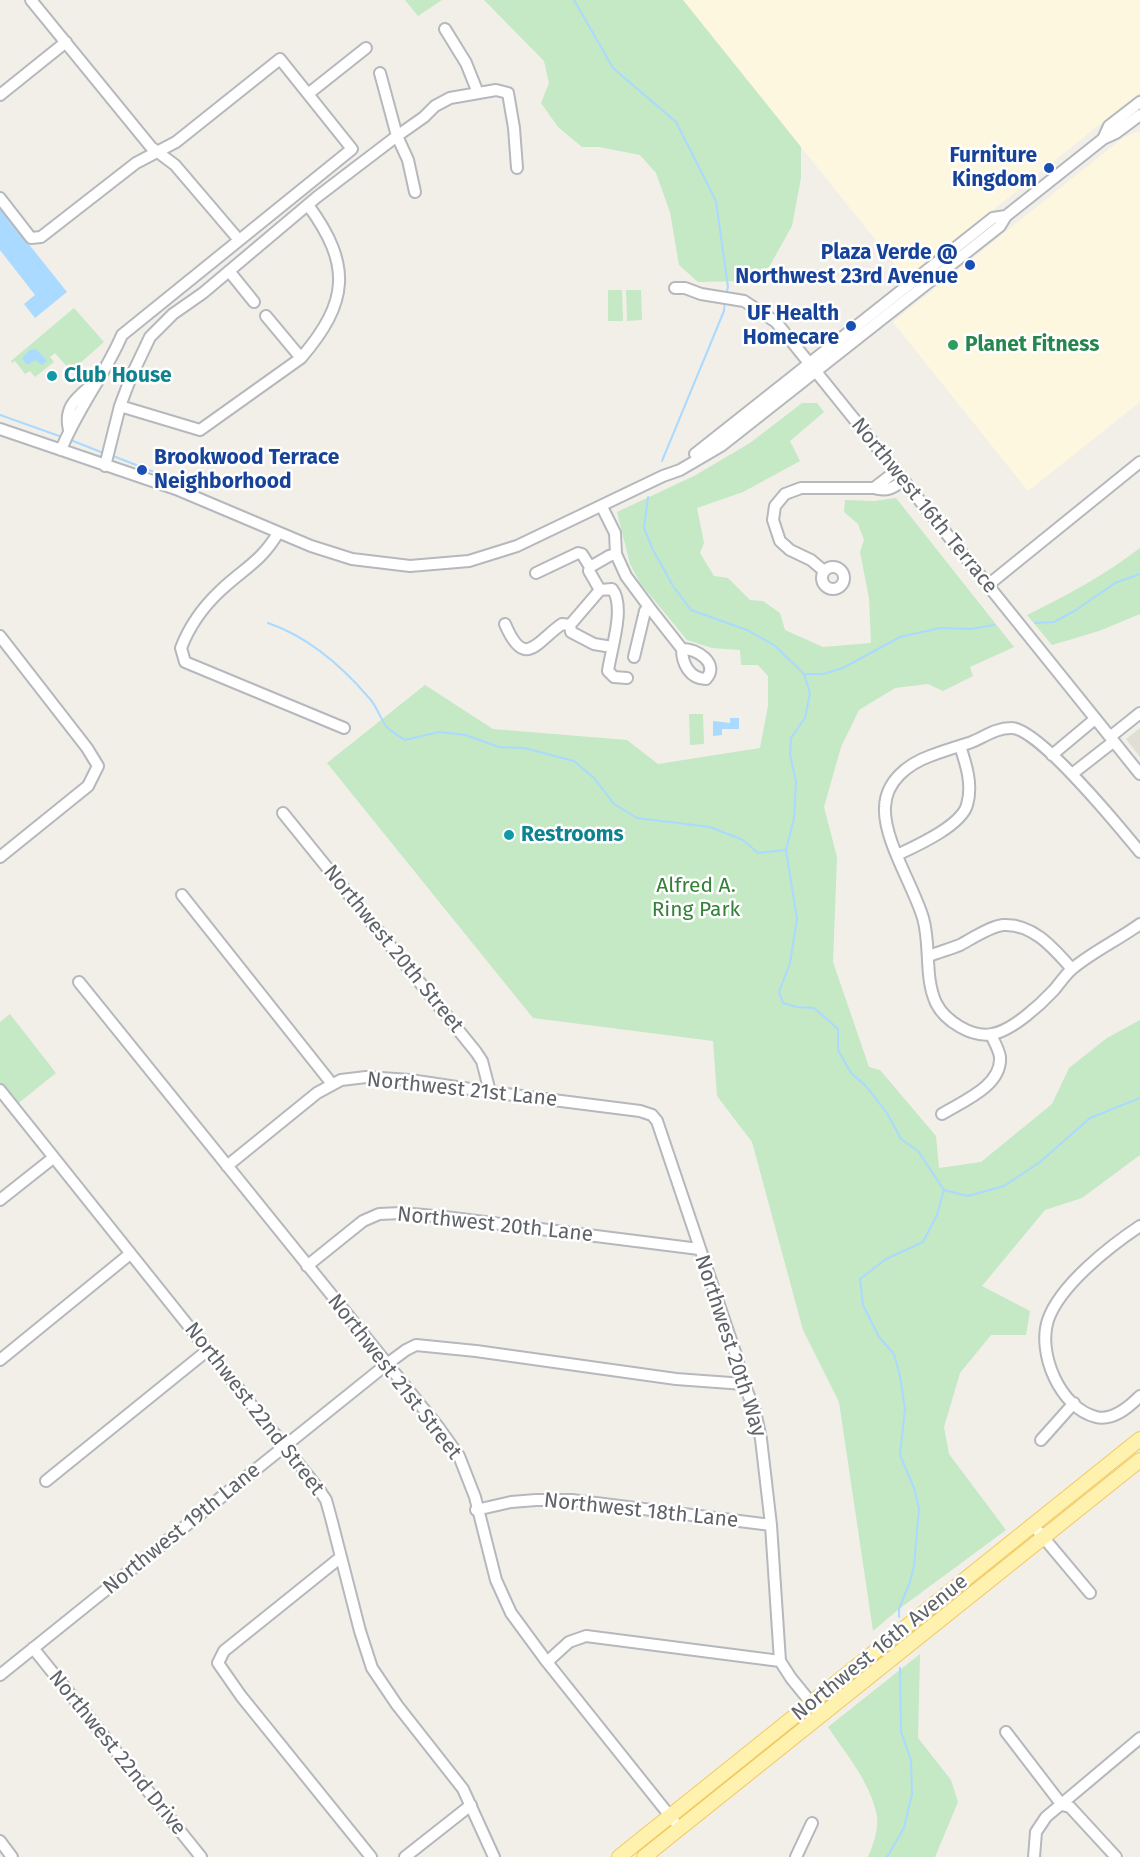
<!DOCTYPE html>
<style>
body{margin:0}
canvas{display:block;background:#f1efe8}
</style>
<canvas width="1140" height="1857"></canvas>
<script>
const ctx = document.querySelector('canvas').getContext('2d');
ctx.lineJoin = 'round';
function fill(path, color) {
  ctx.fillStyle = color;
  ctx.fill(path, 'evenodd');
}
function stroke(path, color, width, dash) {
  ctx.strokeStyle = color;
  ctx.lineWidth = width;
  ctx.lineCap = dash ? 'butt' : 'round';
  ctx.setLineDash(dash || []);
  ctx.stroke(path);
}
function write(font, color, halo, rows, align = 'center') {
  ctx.font = font + ' "Fira Sans",sans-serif';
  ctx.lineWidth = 5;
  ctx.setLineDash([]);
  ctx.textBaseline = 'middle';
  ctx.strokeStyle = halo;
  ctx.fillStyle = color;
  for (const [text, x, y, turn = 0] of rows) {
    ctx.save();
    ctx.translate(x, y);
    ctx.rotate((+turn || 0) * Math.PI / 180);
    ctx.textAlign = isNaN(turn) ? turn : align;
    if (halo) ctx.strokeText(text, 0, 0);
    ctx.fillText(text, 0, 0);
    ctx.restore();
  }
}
fill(new Path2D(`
 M683,0H1140V92L907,279Z
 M1140,131V402L1028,491L893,322L1124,137Z`), '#fef7e0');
fill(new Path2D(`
 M1140,728V757L1126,739Z`), '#e1ded6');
fill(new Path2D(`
 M405,0H442L418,16Z
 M484,0H683L801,147V178L792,226L769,267L744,281L698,282L679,265L670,212L656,173L640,155L599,147H582L558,127L541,103L549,83L544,61Z
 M608,290H622L623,321H608Z
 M626,290H641L642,320L627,321Z
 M74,308L104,342L71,371L55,353L50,357L54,362L35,377L30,371L25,374L15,361L12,363L11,361Z
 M802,403H817L824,412L790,441L800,461L743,492L697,508L704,543L700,553L714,576L728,578L750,600L763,601L780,613L785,630L823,647L871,643L869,598L860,552L864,540L858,524L844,512L845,500L874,501L896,498L1014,647L970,667L973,676L943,691L928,684L895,688L859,710L841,747L824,807L837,857L833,962L869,1067L880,1070L936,1136L939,1168L981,1162L1052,1104L1069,1068L1107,1038L1140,1020V1155L1082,1198L1045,1210L982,1286L1030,1311L1026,1335H991L960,1373L944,1427L949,1454L1006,1530L899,1609L873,1631L839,1402L803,1330L752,1142L717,1096L713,1041L533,1018L327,763L425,685L493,729L627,740L658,764L760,748L768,706V676L758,665H741L740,650L712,648L687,640L640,583L630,564L617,512L694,476L750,443Z
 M1140,548V614L1099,631L1052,645L1027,615C1066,596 1105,575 1140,548Z
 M689,714H703L704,744L690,745Z
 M10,1014L56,1073L16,1105L0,1085V1022Z
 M920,1654L918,1738L951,1780L958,1802L935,1857H868C873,1846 879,1828 877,1816C871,1783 846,1754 828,1727Z`), '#c5e8c5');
fill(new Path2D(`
 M0,208L67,292L35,318L24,304L35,295L0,250Z
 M36,349L47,361L42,365L35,360L27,365L22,358L30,350Z
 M730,718H739V729H722V735L713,736V721L730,723Z`), '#aadaff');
stroke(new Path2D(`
 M574,0L613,68L676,122L716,201L728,287L726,295
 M0,415L62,437
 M68,439L101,452
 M113,456L180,482
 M662,461L724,311L725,301
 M648,497L644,528L653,550L673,586L691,610L747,630L774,645L804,674
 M268,623C309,637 342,666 370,699C377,707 380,718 386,726C391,732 399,736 405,740L439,732L466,735L499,747L524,748L574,761L594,778L614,804L637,818L710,827L743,840L758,853L786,850
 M1035,623L1054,622L1076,610L1115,583L1140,574
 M804,674L810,693L805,718L791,738L790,754L796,782L794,818L786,850L797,919L790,963L779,992L783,1003L797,1007L814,1008L838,1029V1050L851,1073L865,1085L887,1113L901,1139L918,1151L944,1190L937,1215L923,1242L886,1259L860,1279L863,1305L879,1337L894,1354L900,1376L905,1409L900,1455L914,1488L919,1508L914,1566L910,1582L899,1609V1617
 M804,674H823L843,668L900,637L940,628L971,629L994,625
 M944,1190L968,1196L1004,1186L1040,1162L1090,1118L1140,1098
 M887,1857L904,1828L912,1794L911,1760L901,1732L900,1668`), '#aadaff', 2);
const minor = new Path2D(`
 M31,0L151,147L175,165L239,240
 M445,29L466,63L478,93
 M380,73L397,136L424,117L435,106L450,98L496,90L508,93L514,128L517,168
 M308,94L366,48
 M0,95L66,42
 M1103,139L1116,133L1140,115
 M0,198L31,238L41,237L136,163L176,142L280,59L352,149L122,335C105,375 77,409 61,450
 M229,271L254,302
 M675,288H685L701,294L744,301L776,322L1140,774
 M266,316L301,358C349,302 352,265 308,205
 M120,406L200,430L301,358
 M0,429L176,489L311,546L352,559L410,566L469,561L517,546L663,476L680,470L721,446L1000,226L1006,216L1103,139L1109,126L1140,102
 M69,430C64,409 74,400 88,388
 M695,454L993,218L1006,216
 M105,466L120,406L131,377L150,337L173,314L203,293L317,197L397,136L408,160L415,192
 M874,488L896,471
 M278,533C261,562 243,569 220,591C203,607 189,627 181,648L185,662L344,728
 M616,554L626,576L649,607L645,611L634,657
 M822 578a11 11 0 1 1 22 0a11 11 0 1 1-22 0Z
 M590,567L589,571L600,590
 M824,571L811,560L790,550L780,541L773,520L775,506L785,494L801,488H874C887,492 893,488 904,480
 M536,573L578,553L582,554L590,567L609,556L616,554L615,533L602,507
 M988,585L1140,462
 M649,607L682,649C697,648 720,664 706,679C690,679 682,664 682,649
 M505,624C525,671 537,641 562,624L570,625
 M0,636L87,748L98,766L88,786L0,857
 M612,647L594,644L571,632L570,625L600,590L612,589C626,606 611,649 608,671L614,677L627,678
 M1110,737L1140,713
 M1052,755L1095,719
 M1072,774L1113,742
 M283,813L476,1052L482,1061L490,1092
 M1140,852C1121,829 1038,727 1011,728C995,728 983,738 969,743C956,747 943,751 930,756C908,764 886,781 885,807C883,839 913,885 923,918C931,945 924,977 936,1003C945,1021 972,1038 992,1034C1012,1031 1041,1004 1054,990C1060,983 1065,975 1072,969C1092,952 1118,940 1140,924
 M897,855C916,846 961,826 967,805C973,785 966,764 960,746
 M182,895L332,1084
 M929,956C939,952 950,949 960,945C971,939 991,926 1003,925C1033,923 1054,949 1072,969
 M79,982L439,1428L459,1456L475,1497L496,1580L511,1613L547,1662L674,1821
 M0,1090L318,1488L326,1500L331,1518L360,1631L372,1668L397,1705L463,1789L494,1857
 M942,1114C963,1101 1002,1086 1000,1057C999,1050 994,1041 991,1035
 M227,1166L317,1093L341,1080L366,1077L410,1080L490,1092L640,1111L652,1115L657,1121L736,1355L744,1384L755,1411L761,1439L771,1525L780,1661L791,1678L821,1715
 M0,1200L53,1158
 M1140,1226C1110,1246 1060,1285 1048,1320C1037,1353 1060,1408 1096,1417C1113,1421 1129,1407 1140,1396
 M307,1266L363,1221L379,1214L402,1213L445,1217L699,1249
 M0,1360L130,1254
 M1041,1440L1074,1403
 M46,1481L208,1350
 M476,1510L511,1502L536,1500H572L771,1525
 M1033,1525L1090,1593
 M341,1557L224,1651L218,1663L241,1696L371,1857
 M33,1648L201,1857
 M547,1662L569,1642L586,1636L780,1661
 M0,1675L387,1364L406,1350L416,1345L476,1351L676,1379L744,1384
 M1006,1732L1062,1805L1070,1807L1116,1857
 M0,1841L12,1857
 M405,1857L471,1805
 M796,1857L812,1823
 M1034,1857L1036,1832L1046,1817L1140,1738`);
const major = new Path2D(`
 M619,1857L1140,1439
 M644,1857L1140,1460`);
stroke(minor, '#b5b8bc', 14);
stroke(major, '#f2c960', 16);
stroke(minor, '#fff', 10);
stroke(major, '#fff2af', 14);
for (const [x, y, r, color] of [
 [1049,168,6,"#1a4fb4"],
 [970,265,6,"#1a4fb4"],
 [851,326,6,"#1a4fb4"],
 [953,345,6,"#2e9e5b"],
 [52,376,6,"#0f9aa8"],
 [142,470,6,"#1a4fb4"],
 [509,835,6,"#0f9aa8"]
]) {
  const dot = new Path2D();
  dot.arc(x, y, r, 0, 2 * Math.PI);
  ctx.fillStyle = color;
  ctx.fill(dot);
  stroke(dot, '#fff', 2);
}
write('bold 21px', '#164399', '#fff', [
 ["Furniture",1037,156],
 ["Kingdom",1037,180],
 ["Plaza Verde @",958,253],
 ["Northwest 23rd Avenue",958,277],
 ["UF Health",839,314],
 ["Homecare",839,338],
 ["Brookwood Terrace",154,458,"left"],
 ["Neighborhood",154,482,"left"]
], 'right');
write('bold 21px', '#27864d', '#fff', [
 ["Planet Fitness",965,345]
], 'left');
write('bold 21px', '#0d838f', '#fff', [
 ["Club House",64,376],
 ["Restrooms",521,835]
], 'left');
write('21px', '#5f6368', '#fff', [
 ["Northwest 16th Terrace",924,506,51],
 ["Northwest 20th Street",393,949,51],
 ["Northwest 21st Lane",462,1090,6],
 ["Northwest 20th Lane",495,1225,6],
 ["Northwest 20th Way",730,1346,72],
 ["Northwest 21st Street",394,1377,52],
 ["Northwest 22nd Street",254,1409,52],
 ["Northwest 18th Lane",641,1511,6],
 ["Northwest 19th Lane",182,1529,-39],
 ["Northwest 16th Avenue",880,1648,-39],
 ["Northwest 22nd Drive",117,1753,51]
]);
write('21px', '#348238', '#fff', [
 ["Alfred A.",696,886],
 ["Ring Park",696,910]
]);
</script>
